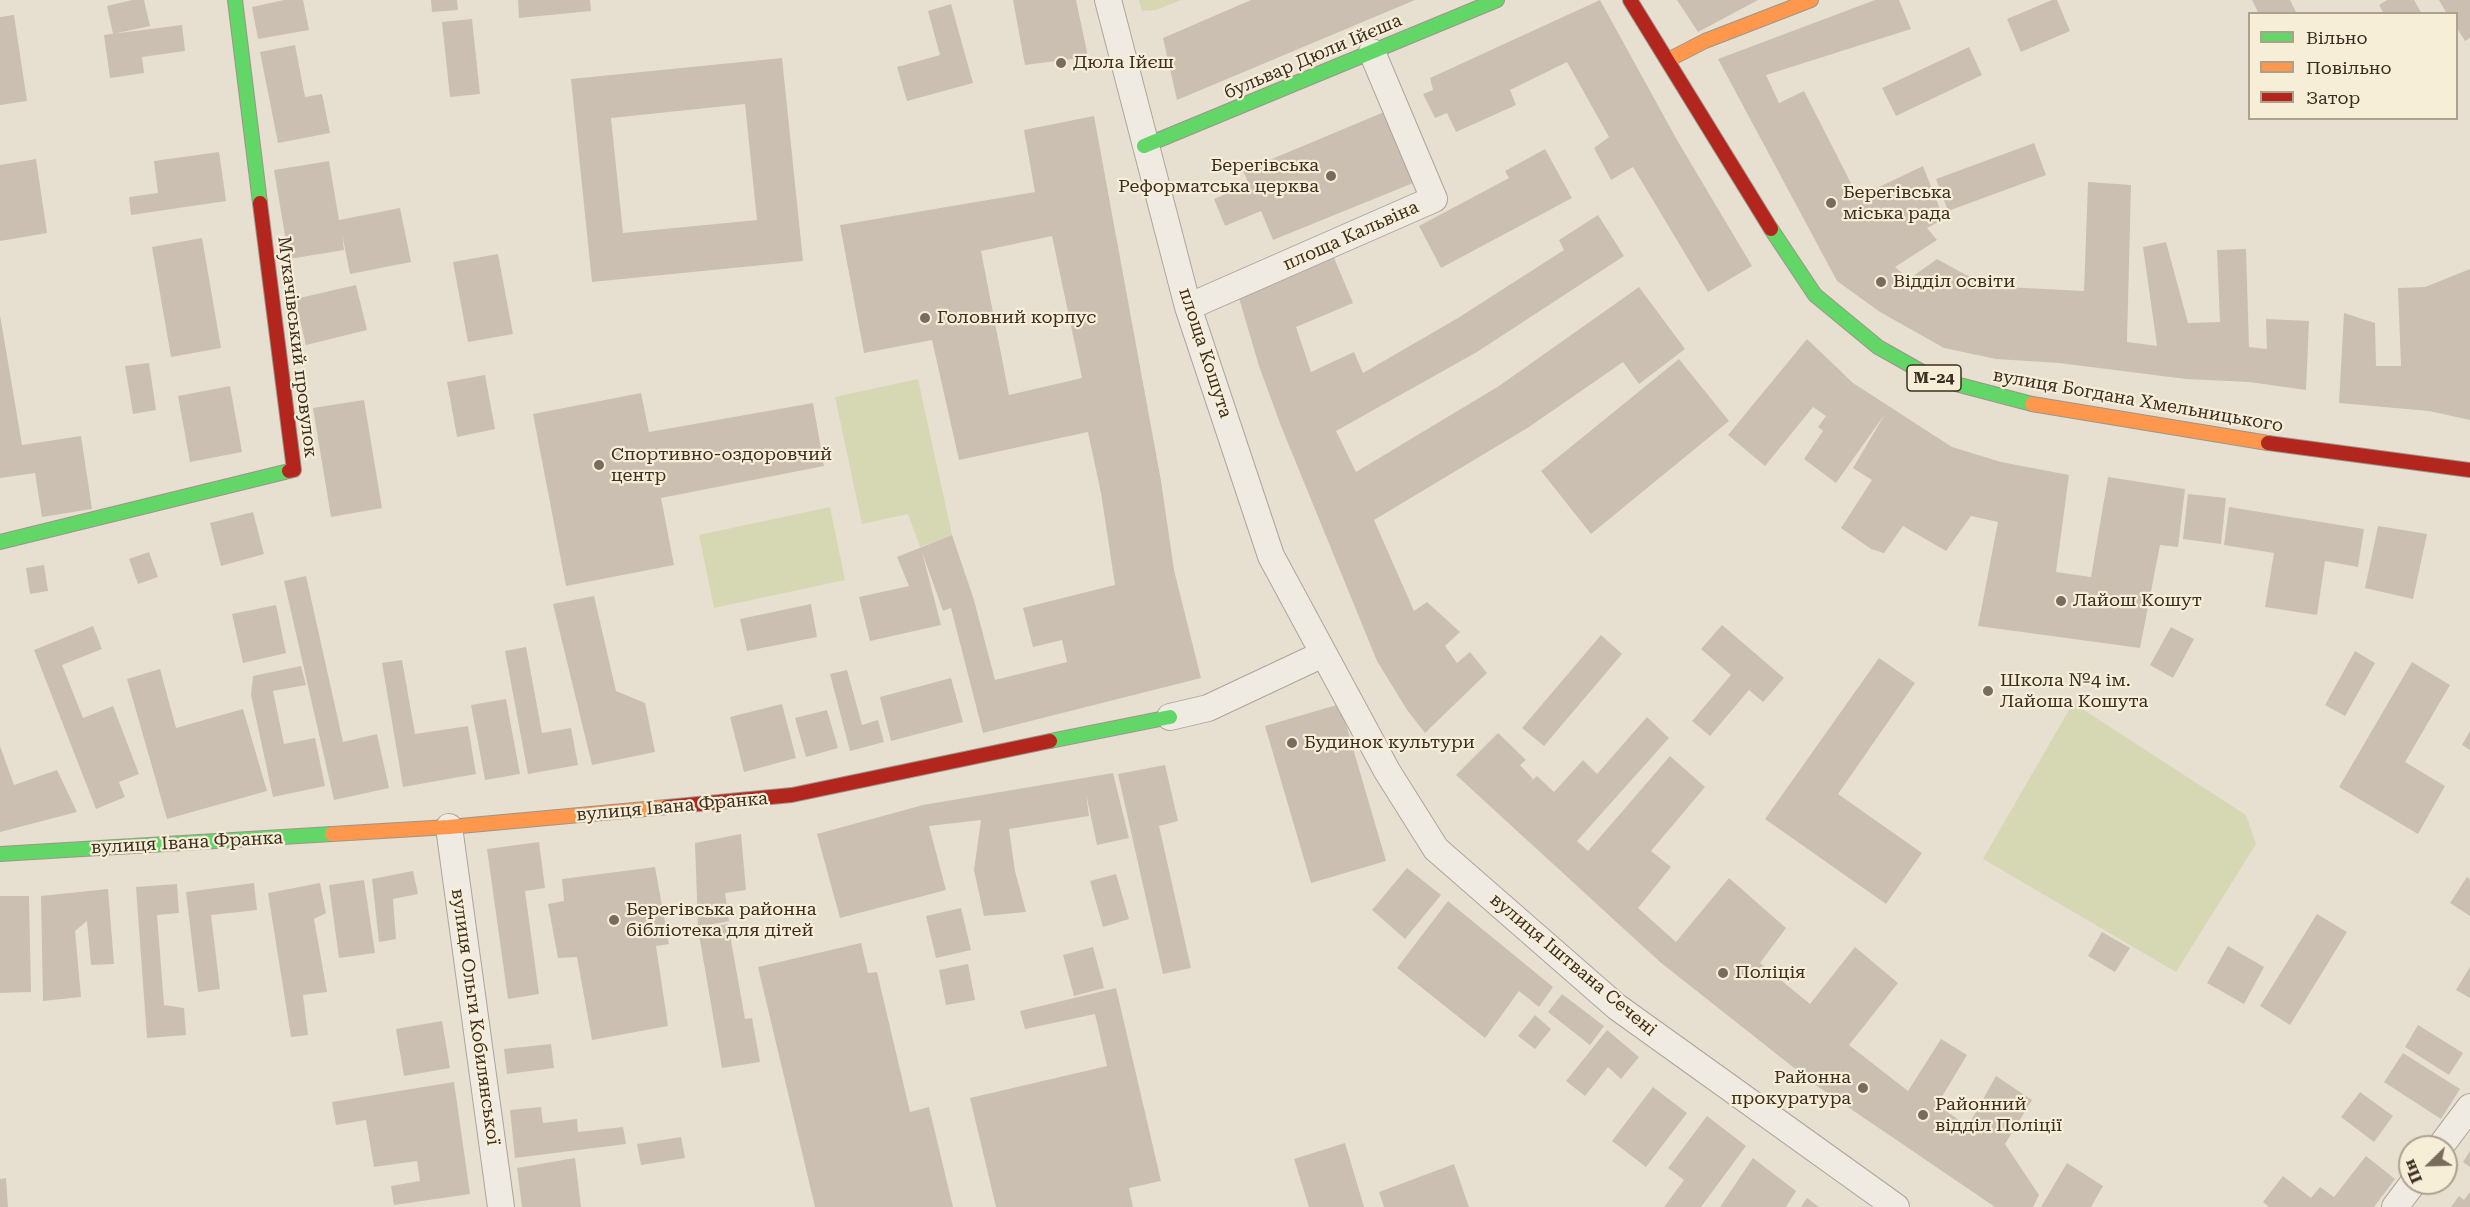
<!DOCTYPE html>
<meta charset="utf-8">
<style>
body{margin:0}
#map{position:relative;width:2470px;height:1207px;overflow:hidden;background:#e7e0d1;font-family:"Roboto Serif",serif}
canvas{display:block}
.legend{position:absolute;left:2248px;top:12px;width:210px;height:108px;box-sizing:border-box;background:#f7eed8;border:2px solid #ada18e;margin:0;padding:8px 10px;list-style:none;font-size:18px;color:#3d2e20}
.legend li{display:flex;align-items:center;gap:12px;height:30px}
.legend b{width:30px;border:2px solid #ada18e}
.north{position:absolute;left:2398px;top:1135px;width:60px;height:60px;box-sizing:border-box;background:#f7eed8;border:2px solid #ada18e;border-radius:50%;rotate:247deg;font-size:16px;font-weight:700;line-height:24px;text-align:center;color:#3d2e20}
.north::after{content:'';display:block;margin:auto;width:21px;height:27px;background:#786c5e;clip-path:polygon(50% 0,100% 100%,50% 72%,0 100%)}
</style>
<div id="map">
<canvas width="2470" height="1207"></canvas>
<ul class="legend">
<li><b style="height:8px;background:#63d668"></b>Вільно</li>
<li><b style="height:8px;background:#ff974d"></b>Повільно</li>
<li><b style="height:8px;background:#b3261e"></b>Затор</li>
</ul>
<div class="north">Пн</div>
</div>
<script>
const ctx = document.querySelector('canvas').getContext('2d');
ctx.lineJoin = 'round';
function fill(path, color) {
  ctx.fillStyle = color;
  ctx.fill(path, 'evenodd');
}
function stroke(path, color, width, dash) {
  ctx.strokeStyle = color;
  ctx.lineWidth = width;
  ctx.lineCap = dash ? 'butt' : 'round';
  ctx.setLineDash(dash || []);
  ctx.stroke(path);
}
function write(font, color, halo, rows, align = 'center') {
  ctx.font = font + ' "Roboto Serif",serif';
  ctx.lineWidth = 4.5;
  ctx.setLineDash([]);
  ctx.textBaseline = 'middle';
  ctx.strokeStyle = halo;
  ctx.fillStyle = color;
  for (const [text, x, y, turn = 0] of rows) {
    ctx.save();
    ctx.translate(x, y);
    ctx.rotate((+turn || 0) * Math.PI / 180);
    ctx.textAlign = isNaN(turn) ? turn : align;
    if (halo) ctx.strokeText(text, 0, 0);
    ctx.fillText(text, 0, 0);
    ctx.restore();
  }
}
fill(new Path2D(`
 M1139,0H1181L1156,10L1142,11Z
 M918,379L952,535L920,547L908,514L862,524L835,397Z
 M830,507L845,580L714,608L699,535Z
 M2073,703L2246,815L2256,844L2176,972L1983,859Z`), '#d6d7b3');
fill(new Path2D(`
 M132,0H144L150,26L113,34L107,6Z
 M284,0H303L309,30L258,39L252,7Z
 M431,0H457L458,10L432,12Z
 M518,0H590L591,11L519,18Z
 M1013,0H1076L1088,57L1025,65Z
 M1251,0H1415L1177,100L1163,38Z
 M1600,0L1677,140L1752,266L1708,292L1633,167L1611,180L1594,148L1609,137L1567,62L1510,90L1516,105L1456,132L1447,113L1435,118L1423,94L1433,90L1430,78Z
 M1677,0H1758L1698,32Z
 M1875,0H1899L1911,29L1766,75L1779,103L1804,91L1858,197L1923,166L1944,219L1927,228L1937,240L1895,267L1909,279L1937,259L1966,275L2005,287L2084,291L2088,182L2131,185L2127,342L2157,346L2143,247L2166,242L2188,323L2220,322L2217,250L2246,249L2249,347L2267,349L2266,319L2309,321L2306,390L2249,382L2186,379L2059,363L1996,359L1944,348L1880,312L1837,281L1718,59Z
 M2052,0H2057L2070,31L2021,52L2007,19Z
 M2252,0H2290L2297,14H2259Z
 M2387,0H2414L2422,14H2384L2379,5Z
 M2439,0H2470V38L2465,41L2457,28V14H2447Z
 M951,4L973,83L907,101L897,67L940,55L928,11Z
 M14,15L27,101L0,105V17Z
 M472,19L480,94L450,97L442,22Z
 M182,25L185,51L142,57L144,73L110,78L104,35Z
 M295,45L305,97L322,94L330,133L278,143L260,52Z
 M1969,47L1982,75L1896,116L1882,88Z
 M782,58L803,261L592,282L571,79ZM745,104L757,220L623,233L611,118Z
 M1389,110L1418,181L1273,240L1261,211L1225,226L1214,199L1249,184L1243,171Z
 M1094,116L1161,481L1174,570L1201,678L983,733L951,608L943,611L922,552L941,625L870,641L859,597L909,586L897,557L952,535L974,600L995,680L1067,662L1062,640L1033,647L1023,608L1115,585L1101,493L1088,432L959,460L932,340L864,353L840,225L1035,192L1024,130ZM1052,236L1082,378L1009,395L981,251Z
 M2034,143L2046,175L1948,211L1936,179Z
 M1545,149L1572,198L1441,268L1419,226L1509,178L1505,171Z
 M219,152L226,201L131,215L129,197L158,193L154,161Z
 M36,159L47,233L0,241V165Z
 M329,161L339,220L400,208L411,262L350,274L342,234L344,250L289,259L274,170Z
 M1598,215L1624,256L1477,352L1336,431L1356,472L1499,386L1639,287L1685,349L1639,384L1623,362L1529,427L1374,520L1414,611L1427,602L1460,632L1445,646L1457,663L1470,652L1487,673L1425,733L1407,710L1377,661L1281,426L1259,366L1239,298L1332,253L1353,303L1296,327L1311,372L1354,352L1363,373L1458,318L1564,250L1559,240Z
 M202,238L221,348L171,357L152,247Z
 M498,254L513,334L468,342L453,262Z
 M2470,269V420L2429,411L2339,403L2344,313L2375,323L2376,366H2401L2398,288L2425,287Z
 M356,285L367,330L306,345L295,299Z
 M0,315L22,445L81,436L92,509L42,517L35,473L0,478Z
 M1807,339L1853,383L1952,447L2001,462L2069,475L2056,572L2091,577L2108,477L2185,489L2178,547L2160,545L2140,648L1978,626L1998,522L1971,516L1946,551L1903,526L1884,553L1871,549L1841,528L1872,480L1853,468L1885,414L1836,483L1804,459L1823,431L1818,427L1826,416L1813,407L1765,466L1728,435Z
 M1679,359L1729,421L1591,534L1541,471Z
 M149,363L156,410L133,414L125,366Z
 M485,375L495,429L457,437L447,382Z
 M230,386L242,452L190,462L178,396Z
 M641,393L649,432L813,403L824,466L661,498L674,565L566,586L533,414Z
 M364,400L382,508L331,517L313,408Z
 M2188,494L2226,498L2221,544L2183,539Z
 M2229,507L2364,529L2358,567L2325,561L2317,615L2265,607L2274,553L2224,545Z
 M253,512L264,554L221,566L210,523Z
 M2378,526L2427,534L2413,599L2365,588Z
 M149,552L158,577L138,584L129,559Z
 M44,565L48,591L30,594L26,568Z
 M306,576L343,742L377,734L389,788L334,800L284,581Z
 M594,596L616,691L645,703L655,752L592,765L553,604Z
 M811,604L817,637L747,651L740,619Z
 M276,605L286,653L243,663L232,614Z
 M1722,625L1784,678L1763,702L1749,690L1710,736L1692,721L1731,675L1701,649Z
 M93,626L102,649L62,665L83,718L113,706L139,774L119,782L125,797L96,809L34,650Z
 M2171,627L2194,639L2173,678L2150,665Z
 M1601,635L1622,654L1544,746L1522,728Z
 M526,647L542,733L571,728L578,765L528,774L505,651Z
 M2355,651L2375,663L2345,716L2325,705Z
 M1879,658L1915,683L1838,794L1922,853L1886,904L1765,819Z
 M402,660L415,734L468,726L476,774L403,787L382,663Z
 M2412,662L2450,685L2405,762L2445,786L2418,834L2339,787Z
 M301,666L306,685L273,691L284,744L315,738L325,786L273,797L251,695L253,676Z
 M160,669L176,728L243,709L267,791L167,819L127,679Z
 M847,670L862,725L878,720L884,742L850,751L830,674Z
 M951,678L963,722L891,741L880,697Z
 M506,699L520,774L485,780L471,705Z
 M782,704L796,758L744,772L730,717Z
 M1340,704L1386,861L1311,883L1265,726Z
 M827,710L838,748L806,757L795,718Z
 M1647,717L1669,738L1577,841L1588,851L1670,756L1705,787L1651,851L1671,867L1638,908L1676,942L1729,878L1786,928L1760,963L1810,1004L1855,947L1898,983L1849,1045L1908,1091L1941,1039L1967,1055L1937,1105L1968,1126L1996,1076L2032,1100L2005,1144L2039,1195L2033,1207H1995L1817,1086L1660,962L1456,775L1498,733L1526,760L1520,765L1533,779L1528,784L1537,776L1554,792L1583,760L1597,774Z
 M2470,731V750L2462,745Z
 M0,746L14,785L57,770L77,812L0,832Z
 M1165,765L1178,821L1159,826L1191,968L1163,974L1118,774Z
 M1113,773L1129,838L1097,845L1086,794L1089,816L1009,829L1015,871L1026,912L984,916L974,870L981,820L929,826L946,890L840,918L817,834L923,805Z
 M741,834L746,890L725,893L729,921L698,927L695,843Z
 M539,842L545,888L525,891L539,994L508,999L487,849Z
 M655,867L669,944L656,946L668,1026L592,1040L577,957L558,958L548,904L564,901L562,879Z
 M1407,868L1441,895L1405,939L1372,910Z
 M413,871L418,894L393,899L396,939L379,942L372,879Z
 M1116,874L1129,919L1103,927L1090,881Z
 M2467,877L2470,879V916L2450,903Z
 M364,880L375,953L339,958L329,885Z
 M254,883L257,910L211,915L220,989L198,992L186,892Z
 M320,883L326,913L314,919L327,992L303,995L308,1035L291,1037L268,893Z
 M177,884L179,913L157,915L164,1005L184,1008L186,1035L147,1038L136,887Z
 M108,889L114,964L91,965L87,921L75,931L81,997L43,1001L41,896Z
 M0,896H29L31,992L0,993Z
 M1448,901L1553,987L1539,1007L1519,991L1485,1038L1397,968Z
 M961,908L971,950L936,958L926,916Z
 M2317,914L2347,932L2290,1025L2260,1006Z
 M728,924L745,1019L752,1018L760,1062L722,1068L698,929Z
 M2102,932L2130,948L2115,972L2088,956Z
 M861,943L868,973L877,972L910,1112L929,1107L953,1207H815L758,967Z
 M2228,946L2264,967L2244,1004L2207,983Z
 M1093,947L1104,988L1074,996L1063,955Z
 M968,964L975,1000L946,1005L939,970Z
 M2470,967V998L2456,990Z
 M1116,988L1161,1181L1129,1188L1133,1207H996L970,1098L1107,1066L1095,1014L1025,1029L1020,1011Z
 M1562,994L1604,1026L1590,1045L1548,1012Z
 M1535,1015L1551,1029L1535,1049L1518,1036Z
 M442,1021L450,1068L404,1076L396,1029Z
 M2418,1025L2463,1053L2449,1075L2405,1047Z
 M1607,1030L1639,1057L1621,1079L1608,1067L1585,1096L1566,1081Z
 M551,1044L554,1068L507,1074L504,1049Z
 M2403,1053L2460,1089L2441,1119L2384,1082Z
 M454,1082L470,1194L394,1205L391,1186L420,1181L417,1161L374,1167L366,1120L336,1125L332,1102Z
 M1653,1087L1687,1113L1646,1167L1612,1141Z
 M2360,1092L2393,1116L2374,1142L2341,1117Z
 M541,1107L543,1123L577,1119L578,1132L623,1127L626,1144L515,1158L510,1110Z
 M1707,1116L1746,1146L1701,1207H1664L1684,1180L1668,1168Z
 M681,1137L685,1158L641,1165L637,1144Z
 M1345,1143L1364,1207H1309L1294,1159Z
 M2470,1151V1167L2463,1162Z
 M2366,1156L2395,1179L2374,1207H2269L2263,1202L2283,1176L2311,1198L2320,1187L2334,1197Z
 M575,1158L581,1207H522L517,1168Z
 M1753,1158L1796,1191L1786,1207H1720Z
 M2067,1163L2103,1186L2091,1207H2041Z
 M1454,1164L1469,1207H1384L1379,1192Z
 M6,1178L8,1207H0V1179Z
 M2470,1192V1207H2451L2459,1196L2464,1200Z
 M1807,1198L1819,1207H1801Z`), '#cbbfb2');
const street = new Path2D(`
 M1108,0L1188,307L1271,556L1387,771L1436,849L1617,1007L1896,1207
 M1188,307L1434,199L1372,52
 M1170,717L1208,708L1323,654
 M449,827L501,1207
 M2440,1147L2470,1107
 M2395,1207L2413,1183`);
const fast = new Path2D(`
 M235,0L260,203
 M1144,146L1497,0
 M1771,229L1815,295L1878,347L1933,378L2032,404
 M0,542L289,471
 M1050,741L1170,717
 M0,854L332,834`);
const slow = new Path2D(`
 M1668,60L1705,41L1811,0
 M2032,404L2268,443
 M332,834L449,827L667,807`);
const jam = new Path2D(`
 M1630,0L1771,229
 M260,203L294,470L289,471
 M2268,443L2470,470
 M667,807L792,795L1050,741`);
stroke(street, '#ada599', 28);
stroke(fast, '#9c958a', 16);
stroke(slow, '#9c958a', 16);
stroke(jam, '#9c958a', 16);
stroke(street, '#efebe3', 26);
stroke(fast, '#63d668', 14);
stroke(slow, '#ff974d', 14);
stroke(jam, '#b3261e', 14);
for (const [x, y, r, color] of [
 [1061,63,6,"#786c5e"],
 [1331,176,6,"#786c5e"],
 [1831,203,6,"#786c5e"],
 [1881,282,6,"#786c5e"],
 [925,318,6,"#786c5e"],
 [599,465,6,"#786c5e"],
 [2061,601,6,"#786c5e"],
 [1988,691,6,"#786c5e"],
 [1292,743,6,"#786c5e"],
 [614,920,6,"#786c5e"],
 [1723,973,6,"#786c5e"],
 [1863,1088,6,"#786c5e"],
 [1923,1115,6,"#786c5e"]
]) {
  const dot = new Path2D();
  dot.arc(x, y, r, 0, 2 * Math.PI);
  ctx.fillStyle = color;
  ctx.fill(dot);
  stroke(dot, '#f7eed8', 2);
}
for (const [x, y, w] of [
 [1934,378,54]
]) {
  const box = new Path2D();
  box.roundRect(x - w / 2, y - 13, w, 26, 4.5);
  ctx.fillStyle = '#f7eed8';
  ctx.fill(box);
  stroke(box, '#3d2e20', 1.5);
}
write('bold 16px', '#3d2e20', null, [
 ["М-24",1934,378]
]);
write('18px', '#3d2e20', '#f7eed8', [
 ["бульвар Дюли Ійєша",1313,57,-23],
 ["площа Кальвіна",1351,236,-24],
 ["Мукачівський провулок",297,347,83],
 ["площа Кошута",1205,353,72],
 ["вулиця Богдана Хмельницького",2138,401,10],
 ["вулиця Івана Франка",672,807,-5],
 ["вулиця Івана Франка",187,843,-3],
 ["вулиця Іштвана Сечені",1573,965,40],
 ["вулиця Ольги Кобилянської",475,1017,82]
]);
write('18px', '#3d2e20', '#f7eed8', [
 ["Дюла Ійєш",1073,63],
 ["Берегівська",1319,166,"right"],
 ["Реформатська церква",1319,187,"right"],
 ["Берегівська",1843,193],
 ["міська рада",1843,214],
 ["Відділ освіти",1893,282],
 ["Головний корпус",937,318],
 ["Спортивно-оздоровчий",611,455],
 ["центр",611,476],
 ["Лайош Кошут",2073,601],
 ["Школа №4 ім.",2000,681],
 ["Лайоша Кошута",2000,702],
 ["Будинок культури",1304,743],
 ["Берегівська районна",626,910],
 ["бібліотека для дітей",626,931],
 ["Поліція",1735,973],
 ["Районна",1851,1078,"right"],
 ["прокуратура",1851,1099,"right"],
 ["Районний",1935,1105],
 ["відділ Поліції",1935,1126]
], 'left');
</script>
